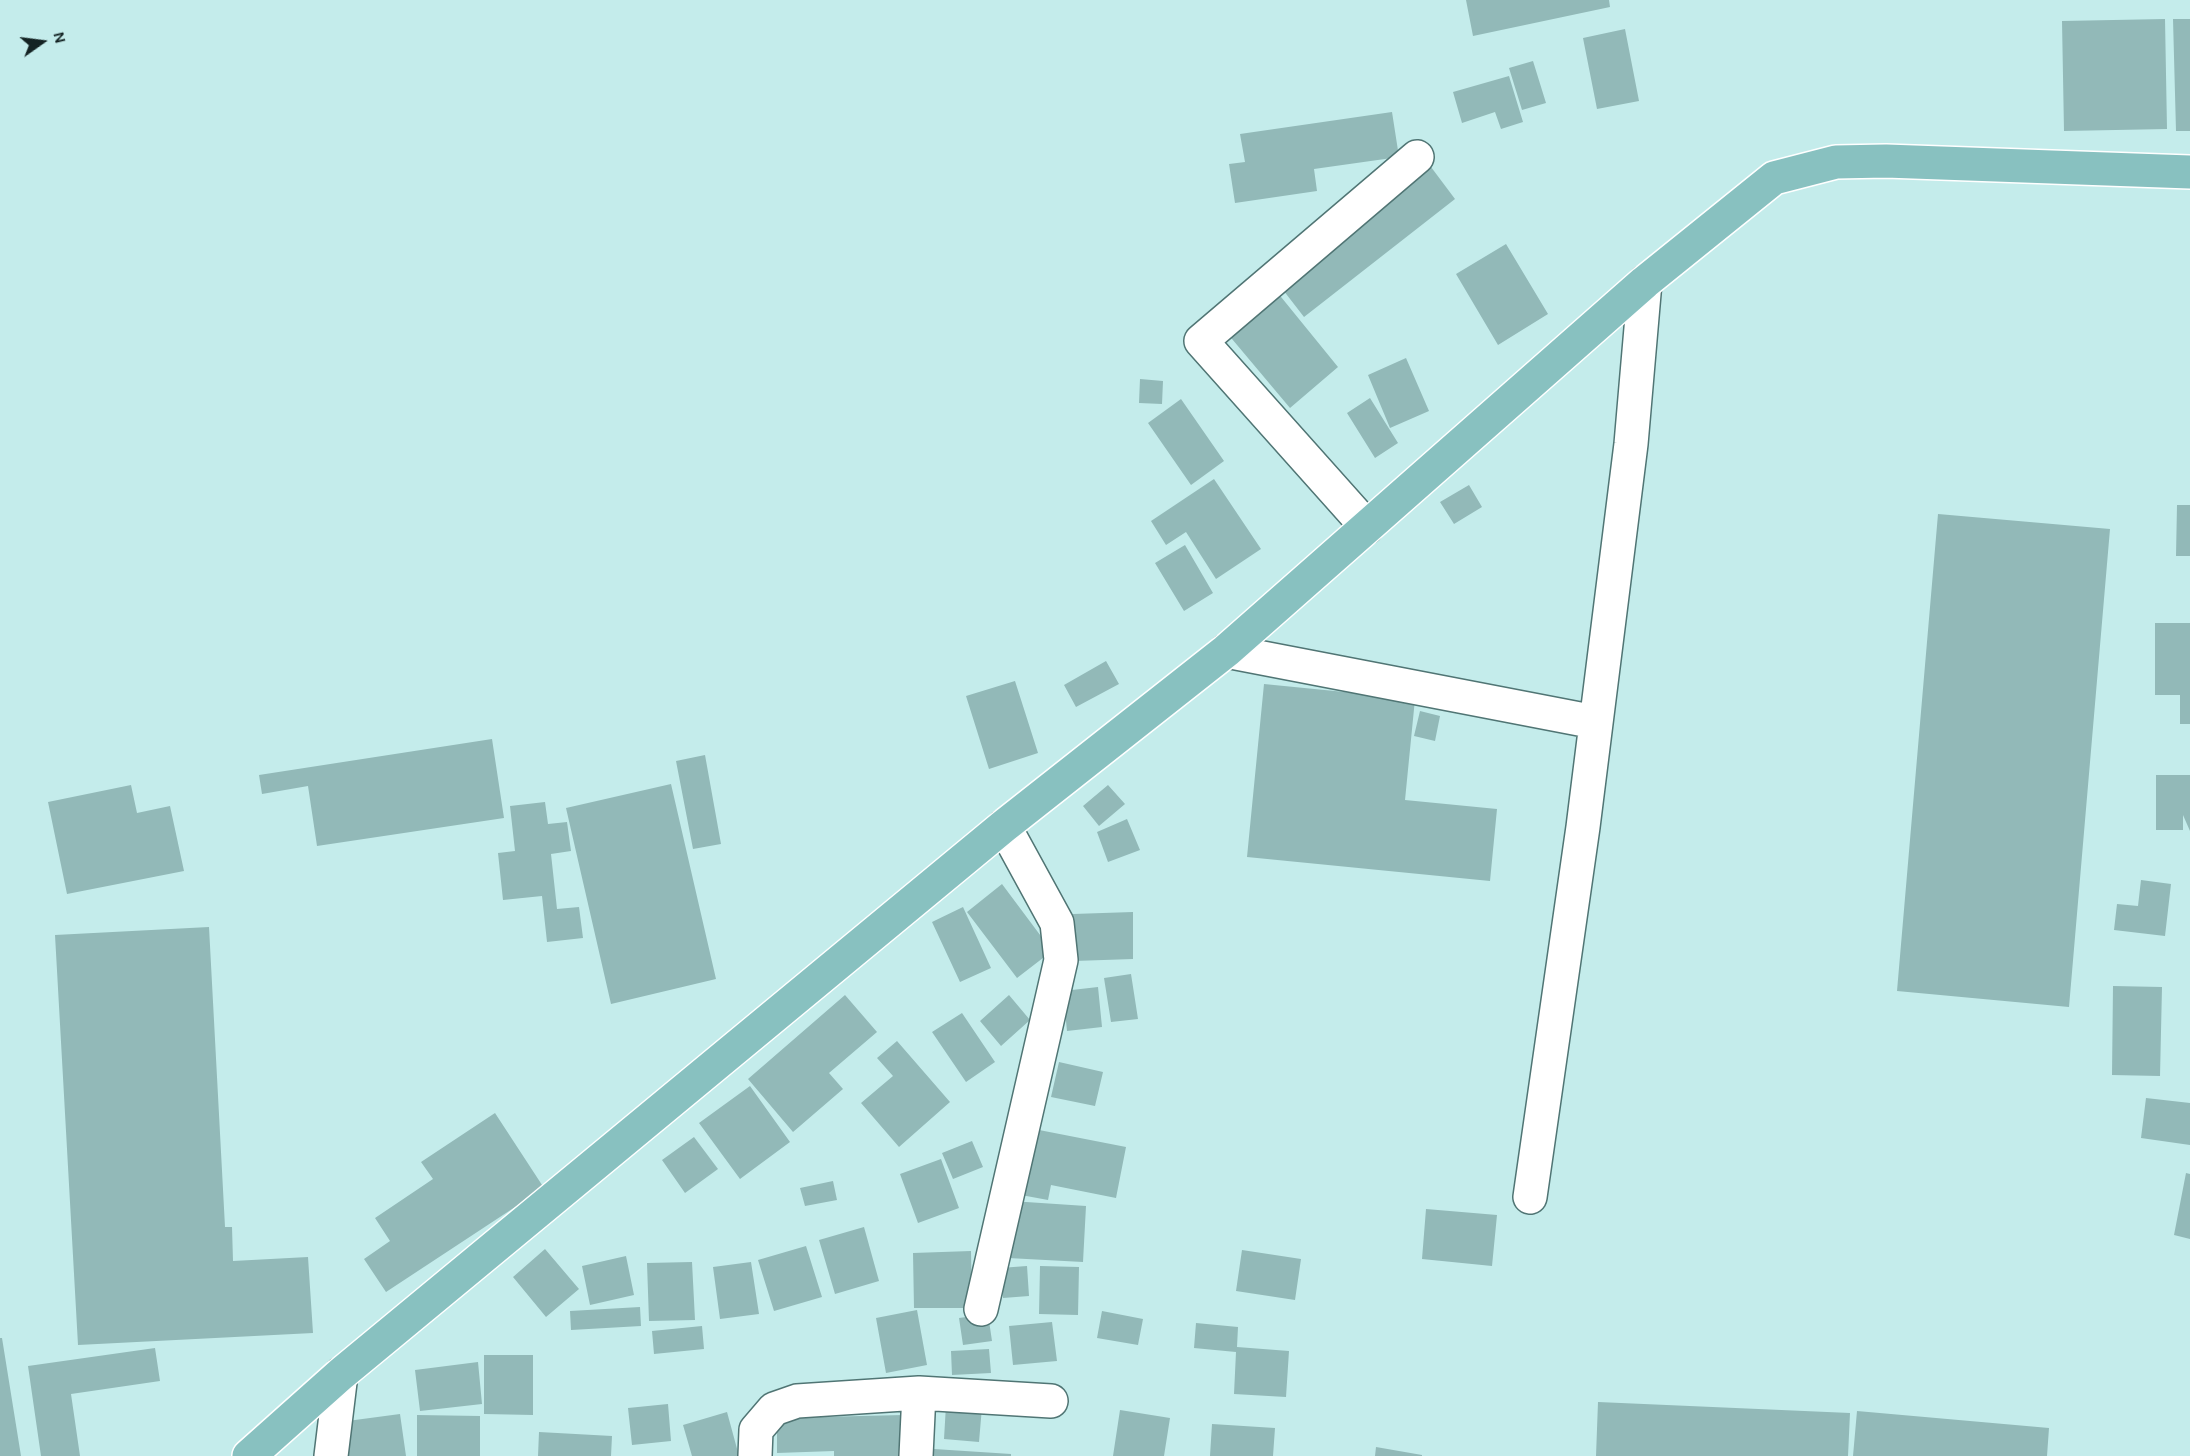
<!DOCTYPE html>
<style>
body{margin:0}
#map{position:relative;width:2190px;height:1456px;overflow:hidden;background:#c4eceb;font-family:Karla,sans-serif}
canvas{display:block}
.north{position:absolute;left:12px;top:12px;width:60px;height:60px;-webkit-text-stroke:4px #c4eceb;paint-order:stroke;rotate:76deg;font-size:16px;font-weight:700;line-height:24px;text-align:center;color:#142323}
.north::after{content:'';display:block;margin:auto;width:21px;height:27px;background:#142323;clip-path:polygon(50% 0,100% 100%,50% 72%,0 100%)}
</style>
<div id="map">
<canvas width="2190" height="1456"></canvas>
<div class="north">N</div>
</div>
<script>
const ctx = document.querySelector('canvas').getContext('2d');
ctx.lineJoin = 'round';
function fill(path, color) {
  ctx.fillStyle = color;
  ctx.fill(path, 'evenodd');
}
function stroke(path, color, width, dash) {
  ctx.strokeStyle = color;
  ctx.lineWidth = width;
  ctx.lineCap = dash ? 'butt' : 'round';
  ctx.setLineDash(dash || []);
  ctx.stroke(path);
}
fill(new Path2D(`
 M1466,0H1609L1610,7L1473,36Z
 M2165,19L2167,129L2064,131L2062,21Z
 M2173,19H2190V131H2176Z
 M1625,29L1639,101L1597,109L1583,38Z
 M1533,61L1546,103L1522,110L1509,68Z
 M1509,76L1523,122L1501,129L1495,112L1462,123L1453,92Z
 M1392,112L1399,157L1314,169L1317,191L1235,203L1229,164L1245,162L1240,134Z
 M1431,167L1455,199L1304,317L1280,286Z
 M1506,244L1548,314L1498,345L1456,274Z
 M1277,292L1338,367L1290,408L1227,333Z
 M1406,358L1429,411L1390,428L1368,375Z
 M1140,379L1163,381L1162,404L1139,403Z
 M1370,398L1398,443L1375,458L1347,413Z
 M1181,399L1224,461L1191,485L1148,423Z
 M1214,479L1261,549L1216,579L1186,532L1166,545L1151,521Z
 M1469,485L1482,507L1454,524L1440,502Z
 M2177,505H2190V556H2176Z
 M1938,514L2110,529L2069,1007L1897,991Z
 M1185,545L1213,593L1184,611L1155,563Z
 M2155,623H2190V724H2180V695H2155Z
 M1106,661L1119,684L1076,707L1064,685Z
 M1015,681L1038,753L989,769L966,696Z
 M1264,684L1415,699L1405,800L1497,809L1490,881L1247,857Z
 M1420,711L1440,716L1435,741L1414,736Z
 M492,739L504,818L317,846L308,786L262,794L259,775Z
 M705,755L721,844L693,849L676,761Z
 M2156,775H2190V831L2183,815V830H2156Z
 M671,784L716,979L611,1004L566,808Z
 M131,785L137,813L170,806L184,871L67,894L48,802Z
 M1108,785L1125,804L1099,826L1083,806Z
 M545,802L548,824L567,822L571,851L551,854L557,909L579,907L583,938L547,942L542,896L503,900L498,853L515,851L510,806Z
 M1127,819L1140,850L1108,862L1097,832Z
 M2141,880L2171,884L2165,936L2114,930L2117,904L2138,906Z
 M1002,884L1052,951L1017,978L967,912Z
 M963,907L991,968L960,982L932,922Z
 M1133,912V959L1074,961L1073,914Z
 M209,927L225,1227H232L233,1261L308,1257L313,1333L78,1345L55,935Z
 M1131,974L1138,1019L1111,1022L1104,978Z
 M2113,986L2162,987L2160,1076L2112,1075Z
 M1098,987L1102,1027L1067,1031L1063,991Z
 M845,995L877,1032L829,1073L843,1089L793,1132L748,1079Z
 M1009,995L1030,1020L1001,1046L980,1021Z
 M962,1013L995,1062L966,1082L932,1032Z
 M897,1041L950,1102L899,1147L861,1103L893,1076L877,1058Z
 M1059,1062L1103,1072L1095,1106L1051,1097Z
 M750,1086L790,1142L740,1179L699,1123Z
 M2146,1098L2190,1103V1145L2141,1138Z
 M495,1113L544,1188L386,1292L364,1259L390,1241L375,1218L433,1179L421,1162Z
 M1034,1129L1126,1147L1116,1198L1051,1185L1048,1200L1021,1195Z
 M694,1137L718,1169L685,1193L662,1160Z
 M972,1141L983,1167L953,1179L942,1153Z
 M941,1159L959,1208L918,1223L900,1174Z
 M2186,1173L2190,1174V1239L2174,1235Z
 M833,1181L837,1200L805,1206L800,1188Z
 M1011,1201L1086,1206L1083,1262L1008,1258Z
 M1426,1209L1497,1215L1492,1266L1422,1259Z
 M864,1227L879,1281L835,1294L819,1240Z
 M806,1246L822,1297L774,1311L758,1260Z
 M545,1249L579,1289L546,1317L513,1277Z
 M1242,1250L1301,1259L1295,1300L1236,1291Z
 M971,1251L972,1308H914L913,1253Z
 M626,1256L634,1295L590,1305L582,1266Z
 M692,1262L695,1320L649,1321L647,1263Z
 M751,1262L759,1314L720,1319L713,1267Z
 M1027,1266L1029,1296L1003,1298L1000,1268Z
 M1040,1266L1079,1267L1078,1315L1039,1314Z
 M640,1307L641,1326L571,1330L570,1311Z
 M917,1310L927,1365L886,1373L876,1318Z
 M1102,1311L1143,1319L1138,1345L1097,1338Z
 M988,1314L992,1341L963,1345L959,1318Z
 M1052,1322L1057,1361L1013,1365L1009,1326Z
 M1196,1323L1238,1327L1237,1347L1289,1351L1286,1397L1234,1394L1236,1352L1194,1348Z
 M702,1326L704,1349L654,1354L652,1331Z
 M0,1338H2L21,1456H0Z
 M155,1348L160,1381L71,1394L80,1456H41L28,1366Z
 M989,1349L991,1373L952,1375L951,1351Z
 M484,1355H533V1415L484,1414Z
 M478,1362L482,1404L420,1411L415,1370Z
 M1598,1402L1850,1413L1848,1456H1596Z
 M668,1404L671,1441L632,1445L628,1408Z
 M946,1405L982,1407L979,1442L944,1439Z
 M1120,1410L1170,1418L1164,1456H1113Z
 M1857,1411L2049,1428L2047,1456H1853Z
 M727,1412L739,1456H692L683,1425Z
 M400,1414L406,1456H345L340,1422Z
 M417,1415L480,1416V1456H417Z
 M903,1415L904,1456H834V1451L777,1453V1418Z
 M1212,1424L1275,1428L1273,1456H1210Z
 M539,1432L612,1436L611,1456H538Z
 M1376,1447L1422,1455V1456H1375Z
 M934,1449L1011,1454V1456H934Z`), '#92b9b8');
const minor = new Path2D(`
 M1367,527L1201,341L1417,157
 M1226,651L1595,722
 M1530,1197L1583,827L1631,444L1645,282
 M981,1309L1061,960L1057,923L1004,826
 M331,1456L341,1374
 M755,1456L756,1430L774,1409L797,1401L919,1393L1051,1401
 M916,1456L919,1393`);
const major = new Path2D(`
 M249,1456L341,1374L1004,826L1226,651L1645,282L1774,178L1836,162L1886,161L2190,172`);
stroke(minor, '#507574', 36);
stroke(major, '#fff', 36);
stroke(minor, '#fff', 33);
stroke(major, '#88c1c0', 33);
</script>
